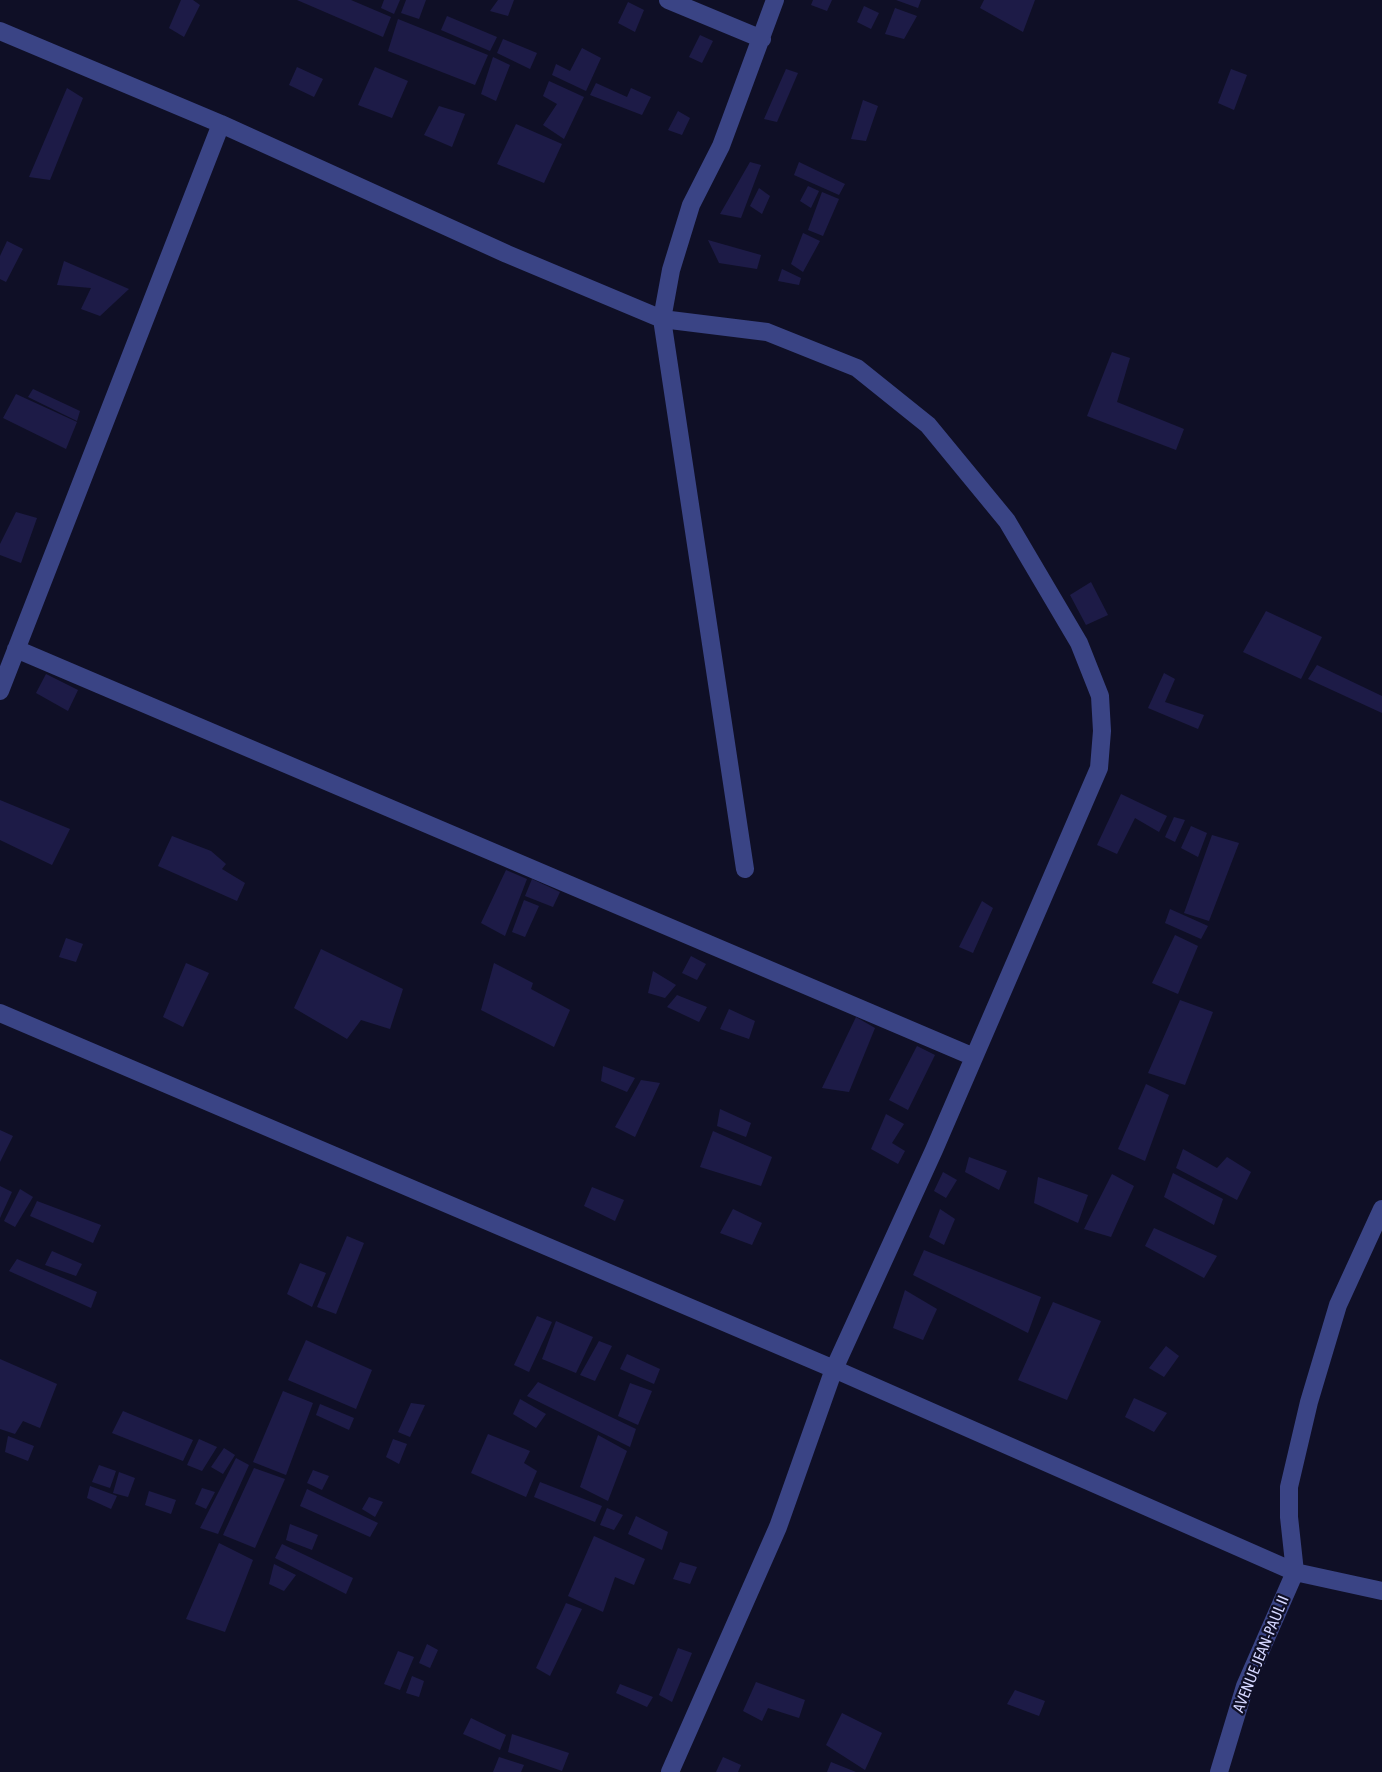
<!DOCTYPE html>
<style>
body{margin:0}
canvas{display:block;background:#0f0f26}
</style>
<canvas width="1382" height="1772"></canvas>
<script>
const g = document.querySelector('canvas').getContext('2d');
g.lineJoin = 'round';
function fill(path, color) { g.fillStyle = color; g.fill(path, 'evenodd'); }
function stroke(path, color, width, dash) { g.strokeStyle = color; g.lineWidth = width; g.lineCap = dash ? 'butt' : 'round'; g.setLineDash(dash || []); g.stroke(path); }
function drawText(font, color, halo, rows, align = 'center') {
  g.font = font + ' "Asap Condensed",sans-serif'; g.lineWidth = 4.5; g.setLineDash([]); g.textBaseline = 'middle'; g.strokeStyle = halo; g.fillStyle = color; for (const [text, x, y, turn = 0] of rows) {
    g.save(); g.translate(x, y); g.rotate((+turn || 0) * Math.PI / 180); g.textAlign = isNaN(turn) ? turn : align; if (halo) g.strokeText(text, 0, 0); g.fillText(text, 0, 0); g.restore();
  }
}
const building = new Path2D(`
 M181 0H193L200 5 184 37 169 28Z
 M297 0H351L391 17 383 37Z
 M384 0H400L394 14 381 8Z
 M406 0H426L419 19 401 13Z
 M498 0H514L508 16 490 11Z
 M813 0H832L827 11 811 5Z
 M896 0H921L918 8Z
 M984 0H1035L1023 32 980 8Z
 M628 2 644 10 635 32 618 23Z
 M864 6 879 13 871 29 857 22Z
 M895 8 917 16 904 39 885 34Z
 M447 16 497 37 490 51 441 30Z
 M398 19 488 55 475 85 388 51Z
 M700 35 713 41 702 63 689 57Z
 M503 39 537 53 530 69 497 53Z
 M582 48 601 58 586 91 552 75 556 64 570 71Z
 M493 57 510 65 496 101 481 94Z
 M297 67 323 79 314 97 289 85Z
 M375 67 408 81 392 118 358 105Z
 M786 69 798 73 777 122 764 119Z
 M1231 69 1247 75 1234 110 1218 103Z
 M549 81 584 97 564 139 543 125 557 104 543 96Z
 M596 83 627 97 631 88 651 97 642 115 590 95Z
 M67 88 83 98 50 180 29 177Z
 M863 100 878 106 866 141 851 139Z
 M439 106 465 114 452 147 424 135Z
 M678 111 690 118 682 135 668 130Z
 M516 124 562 144 544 183 497 164Z
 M750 162 761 165 741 218 720 214Z
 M799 162 845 184 839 195 794 175Z
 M808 186 819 191 811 208 800 201Z
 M759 188 770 196 762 214 750 206Z
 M822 192 839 199 823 236 808 230Z
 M803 233 820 241 803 272 791 264Z
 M708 240 761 255 757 269 719 263Z
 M7 241 23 249 6 282 0 279V256Z
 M64 261 129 289 100 316 81 309 91 288 57 285Z
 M782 269 801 278 799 285 778 281Z
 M1112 352 1130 358 1117 402 1184 429 1176 450 1087 416Z
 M33 389 80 411 77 421 28 397Z
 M16 394 77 422 66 449 3 418Z
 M16 512 37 518 21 563 0 555V544Z
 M1091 582 1108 615 1086 625 1070 595Z
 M1266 611 1322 637 1301 679 1243 652Z
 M1317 665 1382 696V713L1308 679Z
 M1164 673 1175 679 1165 702 1204 715 1198 729 1148 708Z
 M46 674 78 690 68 711 36 693Z
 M1121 794 1167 816 1159 832 1135 818 1117 854 1097 845Z
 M0 800 70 829 52 865 0 840Z
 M1174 817 1185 820 1175 842 1165 837Z
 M1191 826 1207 833 1198 857 1181 848Z
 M1212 835 1239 843 1209 921 1184 913Z
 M172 836 211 851 226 864 222 869 245 883 237 901 158 866Z
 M506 870 527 879 505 936 481 923Z
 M532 879 560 892 553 907 525 896Z
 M524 900 539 906 525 937 512 932Z
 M982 901 993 908 973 953 959 947Z
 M1170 909 1208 926 1201 939 1165 923Z
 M1175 935 1198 946 1178 994 1152 983Z
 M66 938 83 944 76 962 59 957Z
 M321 949 403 989 390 1029 361 1020 347 1039 294 1008Z
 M691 956 706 964 697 980 682 973Z
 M186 963 209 973 183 1027 163 1017Z
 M494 963 533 983 531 989 570 1010 554 1047 481 1010Z
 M653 971 676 985 665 998 648 993Z
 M677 995 707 1007 699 1022 667 1007Z
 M1180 1000 1213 1012 1185 1085 1148 1073Z
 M729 1009 755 1021 749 1039 720 1029Z
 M856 1017 875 1028 849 1092 822 1088Z
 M917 1046 935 1055 908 1110 889 1100Z
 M603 1066 635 1078 627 1092 601 1081Z
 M641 1080 660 1083 635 1137 615 1127Z
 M1146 1084 1169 1095 1145 1161 1118 1149Z
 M720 1109 751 1123 746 1137 717 1126Z
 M886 1114 904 1124 892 1143 905 1151 898 1164 871 1149Z
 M0 1130 13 1136 0 1162Z
 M713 1131 772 1157 761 1186 700 1167Z
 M1183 1149 1217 1168 1227 1157 1251 1172 1237 1200 1176 1168Z
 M969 1157 1007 1171 999 1190 965 1172Z
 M943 1172 957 1180 946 1198 934 1191Z
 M1173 1173 1223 1199 1214 1225 1164 1197Z
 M1112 1174 1134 1186 1111 1237 1084 1229Z
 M1038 1177 1088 1195 1078 1223 1034 1203Z
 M0 1186 12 1192 0 1218Z
 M592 1187 624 1200 615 1221 584 1206Z
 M20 1189 33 1197 15 1227 4 1221Z
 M37 1201 101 1225 93 1243 30 1216Z
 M733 1209 762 1223 752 1245 720 1233Z
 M940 1209 955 1219 944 1245 929 1237Z
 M1154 1228 1217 1256 1204 1278 1145 1246Z
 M347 1236 364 1243 336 1314 317 1307Z
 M924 1250 1041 1297 1028 1333 913 1275Z
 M52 1251 82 1264 76 1276 45 1265Z
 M17 1259 97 1292 91 1308 9 1271Z
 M300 1263 326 1273 312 1307 287 1294Z
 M905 1290 937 1309 923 1340 893 1328Z
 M1053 1302 1101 1321 1067 1400 1018 1380Z
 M537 1316 552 1322 529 1372 514 1365Z
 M556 1321 593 1337 576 1373 542 1359Z
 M306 1340 372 1370 356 1409 288 1380Z
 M599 1341 612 1346 595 1381 580 1375Z
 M1166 1346 1179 1356 1164 1377 1149 1368Z
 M627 1354 660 1369 654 1384 620 1369Z
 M0 1359 57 1384 40 1428 23 1421 15 1434 0 1429Z
 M538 1382 636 1429 630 1447 527 1396Z
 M630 1383 652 1391 638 1425 618 1416Z
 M283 1391 313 1403 286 1475 253 1462Z
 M1134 1398 1167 1413 1154 1432 1125 1417Z
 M520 1399 546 1414 536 1428 513 1414Z
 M411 1403 425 1405 410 1437 398 1432Z
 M320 1404 354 1418 349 1430 316 1415Z
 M123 1411 193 1440 183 1461 112 1433Z
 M488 1434 530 1451 524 1463 537 1471 526 1497 471 1473Z
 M598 1435 627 1451 608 1501 580 1487Z
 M8 1436 34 1446 28 1461 5 1452Z
 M199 1439 217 1447 202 1471 187 1465Z
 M393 1439 407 1444 399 1464 386 1457Z
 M224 1448 235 1455 223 1474 211 1467Z
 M236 1458 249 1465 218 1534 200 1528Z
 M99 1465 116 1471 110 1488 92 1482Z
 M254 1468 285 1479 255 1548 223 1535Z
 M313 1470 329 1476 322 1490 307 1483Z
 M119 1472 135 1478 128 1497 113 1493Z
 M540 1482 602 1506 595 1522 534 1497Z
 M90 1486 117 1496 111 1509 87 1498Z
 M202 1488 215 1492 206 1509 195 1504Z
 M307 1489 378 1523 370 1537 300 1506Z
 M149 1491 176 1500 171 1514 145 1505Z
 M369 1497 383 1502 375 1517 362 1509Z
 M607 1508 623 1515 614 1530 600 1525Z
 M636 1516 668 1532 662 1550 628 1534Z
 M290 1524 318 1535 312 1550 286 1540Z
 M594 1536 645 1559 634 1585 615 1577 603 1612 568 1596Z
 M219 1543 253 1560 225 1632 186 1619Z
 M282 1544 353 1578 346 1594 275 1558Z
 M680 1562 697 1567 690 1584 673 1579Z
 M274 1564 296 1575 284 1591 269 1584Z
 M566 1603 582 1609 550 1676 536 1668Z
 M427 1644 438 1650 430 1668 419 1663Z
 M678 1648 692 1653 672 1702 659 1695Z
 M398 1651 414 1657 400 1690 384 1684Z
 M412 1676 424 1681 419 1697 406 1693Z
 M756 1682 805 1700 799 1718 768 1708 762 1721 743 1711Z
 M620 1684 653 1697 647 1707 616 1693Z
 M1015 1690 1045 1701 1039 1716 1007 1704Z
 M842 1713 882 1733 865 1770 826 1745Z
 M471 1718 506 1735 500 1750 463 1734Z
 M512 1734 569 1753 562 1771 508 1752Z
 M499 1757 524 1765 521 1772H493Z
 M723 1757 741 1765 738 1772H716Z
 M831 1762 856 1772H827Z`);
const minor = new Path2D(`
 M668 0 762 39
 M0 31 221 124 507 254 662 319 767 332 857 368 928 425 1007 521 1079 643 1100 696 1102 731 1099 768 934 1150 834 1369 778 1527 670 1772
 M16 649 974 1057
 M0 691 221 124
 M745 869 662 319 671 270 691 205 721 146 775 0
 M0 1013 834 1369 1295 1572 1382 1591
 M1219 1772 1245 1686 1295 1572 1289 1517V1487L1309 1402 1338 1305 1382 1209`);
const streetNames = [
 ["AVENUE JEAN-PAUL II",1261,1654,-68]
];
fill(building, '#1d1b47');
stroke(minor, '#3a4485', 18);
drawText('16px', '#d5d7ff', '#0f0f26', streetNames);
</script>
